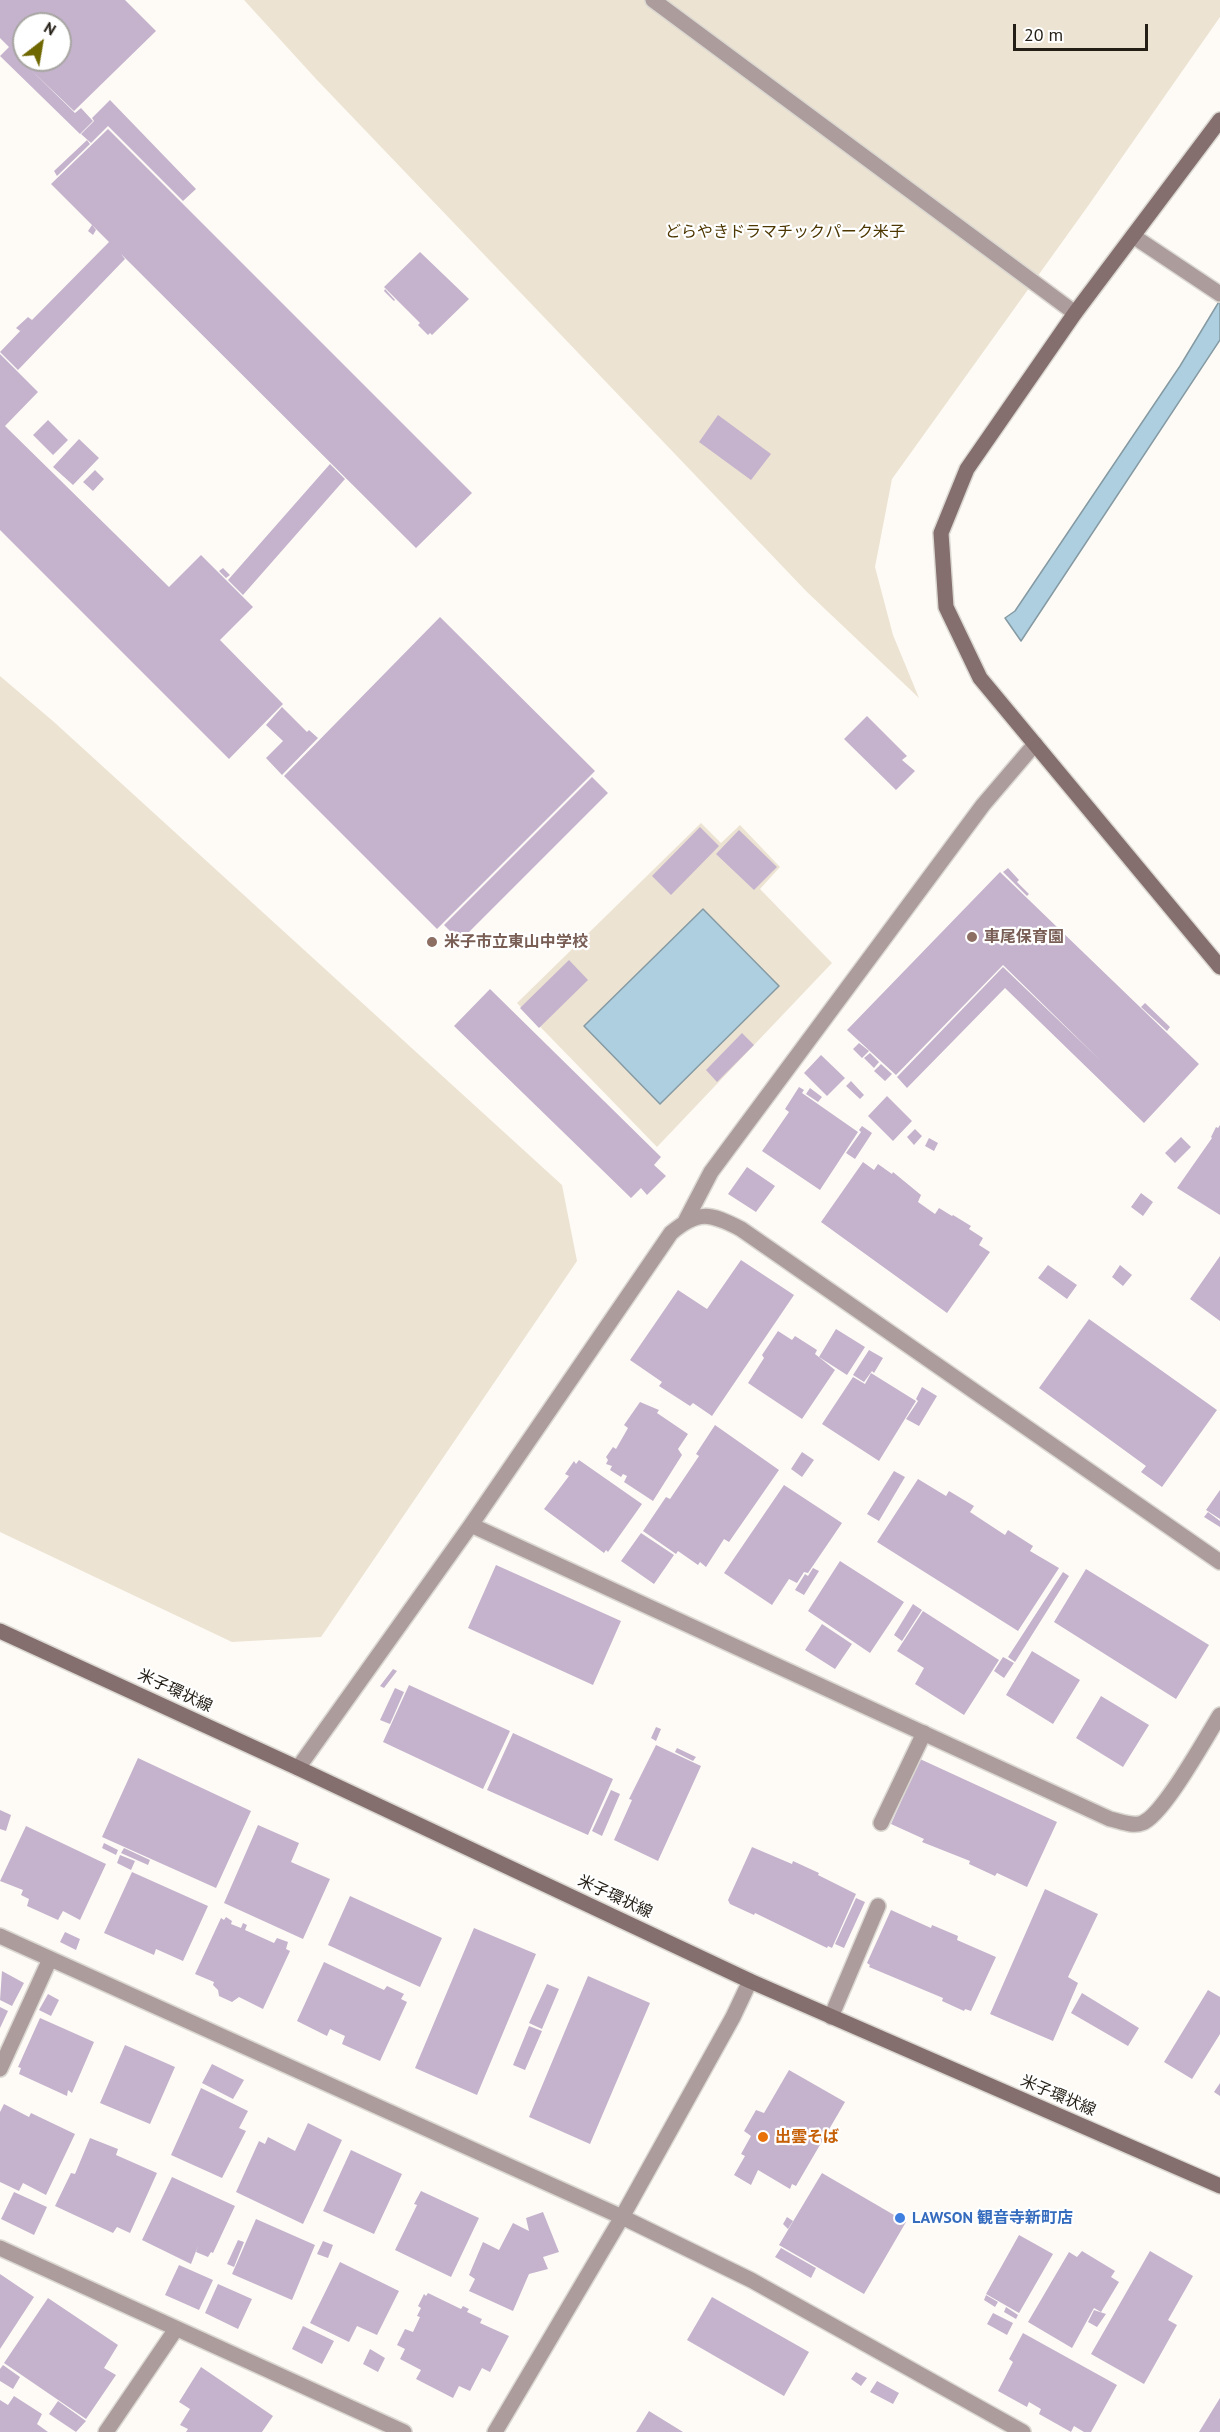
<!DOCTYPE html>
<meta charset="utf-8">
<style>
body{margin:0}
#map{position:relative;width:1220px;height:2432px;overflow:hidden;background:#fefbf6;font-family:"PT Sans",sans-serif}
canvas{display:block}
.north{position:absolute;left:12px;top:12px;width:60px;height:60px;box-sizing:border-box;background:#fff;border:2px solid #a7a5a2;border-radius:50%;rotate:31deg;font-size:16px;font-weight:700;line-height:24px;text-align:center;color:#241f16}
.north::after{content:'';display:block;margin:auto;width:21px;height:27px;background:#6f6700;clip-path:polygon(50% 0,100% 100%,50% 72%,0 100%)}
.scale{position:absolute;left:1013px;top:24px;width:135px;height:27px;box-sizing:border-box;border:3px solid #241f16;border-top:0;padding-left:8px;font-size:18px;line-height:21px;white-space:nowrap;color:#241f16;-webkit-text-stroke:4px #fff;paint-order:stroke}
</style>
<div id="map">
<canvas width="1220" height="2432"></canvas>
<div class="north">N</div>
<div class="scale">20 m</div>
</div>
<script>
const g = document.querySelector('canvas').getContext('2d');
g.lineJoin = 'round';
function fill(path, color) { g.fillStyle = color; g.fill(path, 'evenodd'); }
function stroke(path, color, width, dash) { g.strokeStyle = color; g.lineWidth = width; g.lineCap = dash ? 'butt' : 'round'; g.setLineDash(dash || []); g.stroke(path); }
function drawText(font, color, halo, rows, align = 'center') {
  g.font = font + ' "PT Sans","Noto Sans JP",sans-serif'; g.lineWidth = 4.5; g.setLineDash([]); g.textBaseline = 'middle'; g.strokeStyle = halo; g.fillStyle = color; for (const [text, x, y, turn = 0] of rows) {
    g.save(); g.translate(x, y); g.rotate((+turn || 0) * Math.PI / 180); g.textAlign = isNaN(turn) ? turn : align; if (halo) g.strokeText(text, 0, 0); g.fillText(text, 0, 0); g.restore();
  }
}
const green = new Path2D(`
 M244 0H1220V17L1088 206 892 479 875 567 893 635 919 698 807 592 317 80Z
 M0 676 54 722 562 1185 577 1261 321 1637 232 1642 0 1532Z
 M701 823 721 843 740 825 780 867 760 889 832 963 657 1147 517 1003Z`);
const water = new Path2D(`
 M1220 300V340L1021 641 1005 618 1015 611 1180 366Z
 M703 909 779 986 660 1104 584 1026Z`);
const building = new Path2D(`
 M0 0H125L156 31 74 111 30 69 75 113 81 108 93 121 80 134 0 56 9 47 0 38ZM24 24H60V60H24Z
 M110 100 196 189 183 201 108 126 91 143 81 134 94 121 92 118Z
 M108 129 472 493 416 548 121 254 125 259 18 370 0 352 25 326 20 331 16 328 28 317 32 320 109 242 51 184Z
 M87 140 90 144 57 176 54 171Z
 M92 225 96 230 93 235 88 231Z
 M420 252 469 299 432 335 430 333 428 335 418 325 420 323 384 287Z
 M385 289 395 300 394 301 384 291Z
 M0 354 38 392 5 426 169 587 201 555 253 607 220 640 283 704 229 759 0 530Z
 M718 415 771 454 751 480 699 442Z
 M48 420 68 440 53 455 33 435Z
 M79 439 99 458 73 485 53 467Z
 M330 464 345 479 243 595 228 580Z
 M95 470 104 479 93 491 83 482Z
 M223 568 230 575 226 578 219 571Z
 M440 617 595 771 437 929 284 776Z
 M282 707 307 732 309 730 318 738 282 775 266 758 283 741 266 725Z
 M867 716 907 756 902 760 915 771 896 790 844 739Z
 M592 777 608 793 460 941 444 925Z
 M700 827 719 846 671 895 652 876Z
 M739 830 777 867 754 890 716 854Z
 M1008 868 1019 880 1017 882 1029 894 1027 896 1003 872Z
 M1000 872 1199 1064 1144 1123 1005 988 907 1088 897 1077 1003 967 1101 1061 1003 965 896 1075 847 1030Z
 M569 960 588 980 539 1028 520 1008Z
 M490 989 661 1157 654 1165 666 1176 647 1195 641 1188 631 1198 454 1026Z
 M1145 1003 1170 1027 1167 1031 1141 1007Z
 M742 1033 754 1045 717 1082 706 1070Z
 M859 1043 869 1051 862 1058 853 1049Z
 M870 1053 879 1062 874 1068 864 1058Z
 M821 1055 845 1078 827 1096 804 1073Z
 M881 1064 892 1074 885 1081 874 1071Z
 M851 1081 864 1095 860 1099 846 1086Z
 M799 1087 804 1090 802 1093 858 1132 820 1190 762 1151 789 1112 785 1109Z
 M810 1088 822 1097 818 1102 806 1094Z
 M887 1096 912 1121 893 1141 868 1116Z
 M1220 1125V1215L1177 1188 1212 1138 1211 1137 1216 1127 1218 1128Z
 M862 1126 872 1133 855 1159 846 1153 861 1132 859 1130Z
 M915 1129 922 1136 914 1145 907 1137Z
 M1181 1137 1191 1147 1175 1163 1165 1153Z
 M929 1138 938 1143 934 1151 925 1146Z
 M863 1162 874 1170 878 1164 892 1174 893 1172 921 1195 918 1202 935 1214 939 1208 952 1216 953 1215 971 1226 969 1229 983 1238 979 1245 990 1252 947 1313 821 1222Z
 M747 1167 775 1186 756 1212 728 1194Z
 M1141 1193 1153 1202 1143 1216 1131 1207Z
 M1220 1256V1321L1190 1299Z
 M741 1260 794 1295 712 1416 693 1403 690 1406 659 1386 662 1382 630 1360 678 1290 707 1309Z
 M1048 1265 1077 1285 1067 1299 1038 1278Z
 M1120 1265 1132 1275 1123 1286 1112 1277Z
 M1089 1319 1217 1410 1162 1487 1141 1472 1146 1466 1039 1388Z
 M836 1329 865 1347 847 1375 819 1357Z
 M778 1331 792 1340 795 1336 817 1350 815 1354 835 1370 802 1419 748 1383 764 1358 762 1355Z
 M869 1350 883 1358 874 1373 872 1371 864 1382 853 1375Z
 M871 1373 916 1401 879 1461 822 1424 853 1377 865 1384Z
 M922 1387 937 1396 919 1426 906 1419 918 1401 916 1399Z
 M640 1402 659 1410 657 1413 688 1434 678 1449 682 1455 653 1501 624 1482 627 1476 623 1474 621 1477 610 1470 612 1466 606 1464 608 1460 606 1457 613 1447 616 1449 628 1428 624 1425Z
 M715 1425 779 1470 729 1542 724 1539 706 1567 700 1562 698 1565 678 1551 676 1554 643 1531 666 1497 670 1499 699 1456 696 1454Z
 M802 1452 814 1460 802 1477 791 1469Z
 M579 1460 642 1504 608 1552 606 1550 604 1553 544 1509 569 1476 565 1474 574 1461 576 1464Z
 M894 1471 905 1477 879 1521 867 1514Z
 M918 1479 946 1496 949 1491 974 1506 970 1512 1005 1535 1008 1530 1033 1546 1030 1551 1059 1568 1018 1631 877 1542Z
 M784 1485 842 1523 808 1573 804 1572 797 1583 789 1579 772 1605 724 1573Z
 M1220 1490V1519L1206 1510Z
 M1208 1512 1220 1521V1527L1204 1517Z
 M641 1533 674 1555 654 1584 621 1561Z
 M840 1561 904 1602 870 1653 808 1611Z
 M496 1565 621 1621 593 1685 468 1628Z
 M813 1568 819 1571 804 1595 795 1590 805 1574 808 1576Z
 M1086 1569 1209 1645 1176 1699 1054 1622Z
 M1063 1572 1069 1576 1015 1662 1008 1657Z
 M913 1604 922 1610 902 1641 894 1635Z
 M923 1611 999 1660 964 1715 915 1684 924 1668 897 1651Z
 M822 1624 852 1644 835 1669 805 1650Z
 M1032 1651 1080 1680 1053 1724 1006 1695Z
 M1003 1657 1014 1663 1004 1678 994 1671Z
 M393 1669 397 1671 384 1688 380 1686Z
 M409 1685 510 1731 483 1789 383 1742Z
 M395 1688 404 1692 390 1724 380 1720Z
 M1101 1696 1149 1725 1123 1767 1076 1738Z
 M656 1727 661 1729 656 1741 651 1738Z
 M513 1733 613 1779 588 1835 487 1790Z
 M656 1745 701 1766 658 1861 614 1840 632 1800 629 1799Z
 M677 1748 696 1757 693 1761 675 1752Z
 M138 1758 251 1811 216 1888 102 1837Z
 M920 1759 1057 1822 1027 1887 997 1873 995 1876 969 1864 970 1861 922 1842 924 1839 891 1824Z
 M611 1790 620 1794 602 1836 592 1831Z
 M0 1810 11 1815 6 1831 0 1829Z
 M258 1825 299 1843 291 1862 330 1879 303 1939 224 1903Z
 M26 1826 106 1864 80 1920 63 1911 58 1920 27 1906 29 1899 21 1895 23 1890 0 1881Z
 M104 1843 118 1850 116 1855 102 1848Z
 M752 1847 792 1864 793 1861 819 1873 818 1875 856 1894 832 1948 828 1946 827 1948 755 1913 754 1915 730 1904 728 1900Z
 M124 1848 150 1860 148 1865 121 1853Z
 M120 1855 135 1861 131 1870 117 1863Z
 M132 1872 208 1906 183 1961 156 1949 154 1955 104 1933Z
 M1045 1889 1098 1914 1068 1977 1078 1983 1053 2041 990 2014Z
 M350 1896 442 1938 420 1987 328 1945Z
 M856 1898 865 1902 844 1948 835 1944Z
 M891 1910 931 1928 932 1925 958 1936 957 1940 996 1957 971 2011 965 2009 964 2011 942 2001 943 1998 869 1967 870 1965 867 1963Z
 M226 1917 232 1921 231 1924 241 1928 243 1923 247 1925 245 1930 274 1943 277 1938 288 1942 286 1949 290 1951 263 2009 239 1997 232 2002 219 1996 218 1990 213 1985 214 1982 195 1974 221 1918 224 1920Z
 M474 1928 536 1954 477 2095 415 2068Z
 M65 1932 80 1939 76 1950 60 1942Z
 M324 1962 384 1990 387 1986 404 1994 401 1999 407 2002 380 2061 342 2044 345 2036 330 2029 327 2036 297 2021Z
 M2 1971 24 1983 12 2006 0 2000Z
 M588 1976 650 2003 590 2144 529 2117Z
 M547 1984 559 1989 542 2029 529 2023Z
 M1208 1990 1220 1997V2034L1192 2079 1164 2062Z
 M1082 1993 1139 2028 1128 2046 1071 2013Z
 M48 1994 59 2000 51 2016 39 2010Z
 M0 2007 8 2011 0 2028Z
 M40 2018 94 2042 72 2093 68 2090 67 2096 19 2074 21 2068 18 2067Z
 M529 2026 542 2031 525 2070 513 2065Z
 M125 2045 175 2067 150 2124 100 2103Z
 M212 2064 244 2080 233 2099 202 2083Z
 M789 2070 845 2102 796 2186 792 2184 790 2189 758 2170 751 2185 734 2175 745 2156 741 2154 751 2136 744 2131 756 2110 764 2113Z
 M1220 2083V2096L1214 2092Z
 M201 2088 248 2111 239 2128 246 2131 222 2178 171 2155Z
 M4 2104 29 2117 31 2113 75 2134 46 2195 23 2183 19 2191 0 2182V2112Z
 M308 2123 342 2140 303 2224 236 2192 259 2141 265 2144 268 2137 295 2151Z
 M90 2138 118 2149 116 2155 157 2173 130 2233 117 2227 113 2233 55 2206 71 2173 75 2174Z
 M351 2150 402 2174 374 2234 323 2211Z
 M822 2173 906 2222 864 2294 779 2245Z
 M172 2177 235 2206 213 2253 211 2252 208 2257 196 2252 198 2246 191 2264 142 2240Z
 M421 2191 479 2218 451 2277 395 2250 417 2205 414 2204Z
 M14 2192 47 2207 34 2235 1 2219Z
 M543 2212 559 2252 543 2257 548 2269 529 2274 513 2311 469 2291 475 2279 469 2275 483 2242 499 2250 513 2223 529 2231 526 2218Z
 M787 2217 793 2221 788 2229 783 2224Z
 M256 2219 315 2245 292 2300 232 2274Z
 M1019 2235 1053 2254 1019 2313 986 2294Z
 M238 2240 244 2242 234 2267 227 2264Z
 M323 2241 333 2245 328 2258 317 2254Z
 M781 2248 816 2268 811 2278 775 2257Z
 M1082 2251 1115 2271 1111 2277 1119 2282 1101 2312 1094 2308 1072 2348 1028 2322 1069 2252 1077 2257Z
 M1150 2251 1193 2276 1168 2320 1177 2325 1144 2384 1091 2354Z
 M340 2262 399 2291 377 2335 357 2326 349 2342 310 2323Z
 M179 2265 213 2280 199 2310 165 2295Z
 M0 2274 34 2297 0 2349Z
 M218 2284 252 2299 238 2329 205 2313Z
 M428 2293 461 2309 463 2306 469 2309 467 2312 482 2319 480 2323 509 2336 490 2372 482 2368 470 2391 459 2386 453 2398 416 2379 421 2370 400 2359 405 2349 397 2345 405 2329 413 2332 420 2317 417 2316 421 2308 418 2306 424 2294 426 2296Z
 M986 2295 998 2302 995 2307 984 2300Z
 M712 2297 809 2352 784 2396 687 2340Z
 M48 2298 118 2345 104 2368 116 2375 86 2419 4 2363Z
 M1006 2307 1018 2315 1016 2319 1004 2312Z
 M1094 2310 1106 2314 1097 2327 1088 2322Z
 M993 2313 1013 2323 1007 2335 987 2324Z
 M303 2326 334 2341 322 2364 292 2349Z
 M1023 2333 1117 2385 1091 2432H1084L1074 2426 1071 2432 1039 2414 1041 2409 1029 2402 1027 2407 998 2391 1013 2362 1009 2359Z
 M370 2349 385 2358 378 2372 363 2364Z
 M3 2365 20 2377 13 2389 0 2381V2369Z
 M201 2367 273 2416 262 2432H186L188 2429 180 2425 190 2409 179 2402Z
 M856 2372 867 2378 861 2386 851 2379Z
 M877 2381 899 2393 893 2404 870 2392Z
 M14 2396 42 2414 37 2424 48 2432H0V2400L8 2405Z
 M1220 2398V2432H1199Z
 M58 2401 86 2421 76 2432 49 2414Z
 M649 2411 683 2432H636Z`);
const lane = new Path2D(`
 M653 0 1075 313
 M686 1220 711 1172 983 805 1035 744
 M881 1823 924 1733
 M831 2017 878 1906
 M0 2069 50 1959`);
const street = new Path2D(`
 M1133 236 1220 294
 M471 1525 1110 1819C1120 1821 1133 1827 1142 1823 1163 1816 1206 1737 1220 1715
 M298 1768 471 1525 671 1233C698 1210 710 1213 741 1229L1220 1562
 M0 1936 622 2217 751 2280 1023 2432
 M0 2248 404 2432
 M106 2432 176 2329
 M495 2432 622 2217 733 2017 750 1981`);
const secondary = new Path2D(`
 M1220 120 1075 313 967 469 941 533 946 607 980 678 1220 967
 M0 1631 298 1768 750 1981 1220 2186`);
const markers = [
 [972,937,6,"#8d6e63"],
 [432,942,6,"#8d6e63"],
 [763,2137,6,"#e8710a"],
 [900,2218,6,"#3f7fe0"]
];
const parkNames = [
 ["どらやきドラマチックパーク米子",785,232]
];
const educationNames = [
 ["車尾保育園",984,937],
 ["米子市立東山中学校",444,942]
];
const streetNames = [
 ["米子環状線",175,1691,25],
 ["米子環状線",615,1897,25],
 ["米子環状線",1058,2096,23]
];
const foodNames = [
 ["出雲そば",775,2137]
];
const shopNames = [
 ["LAWSON 観音寺新町店",912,2218]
];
fill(green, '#ece3d2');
fill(water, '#aecfdf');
stroke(water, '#859aa3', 1.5);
fill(building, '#c5b3cd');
stroke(lane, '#dbd8d2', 18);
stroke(street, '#dbd8d2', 18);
stroke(secondary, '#dbd8d2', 18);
stroke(lane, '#ac9c9c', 15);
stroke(street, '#ac9c9c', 15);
stroke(secondary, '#846e6e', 15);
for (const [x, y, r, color] of markers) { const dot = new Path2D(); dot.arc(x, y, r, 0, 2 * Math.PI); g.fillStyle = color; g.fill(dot); stroke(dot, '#fff', 2); }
drawText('16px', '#4d3701', '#fff', parkNames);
drawText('bold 16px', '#785e54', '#fff', educationNames, 'left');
drawText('16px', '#241f16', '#fff', streetNames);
drawText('bold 16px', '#c56008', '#fff', foodNames, 'left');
drawText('bold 16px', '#366cbe', '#fff', shopNames, 'left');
</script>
